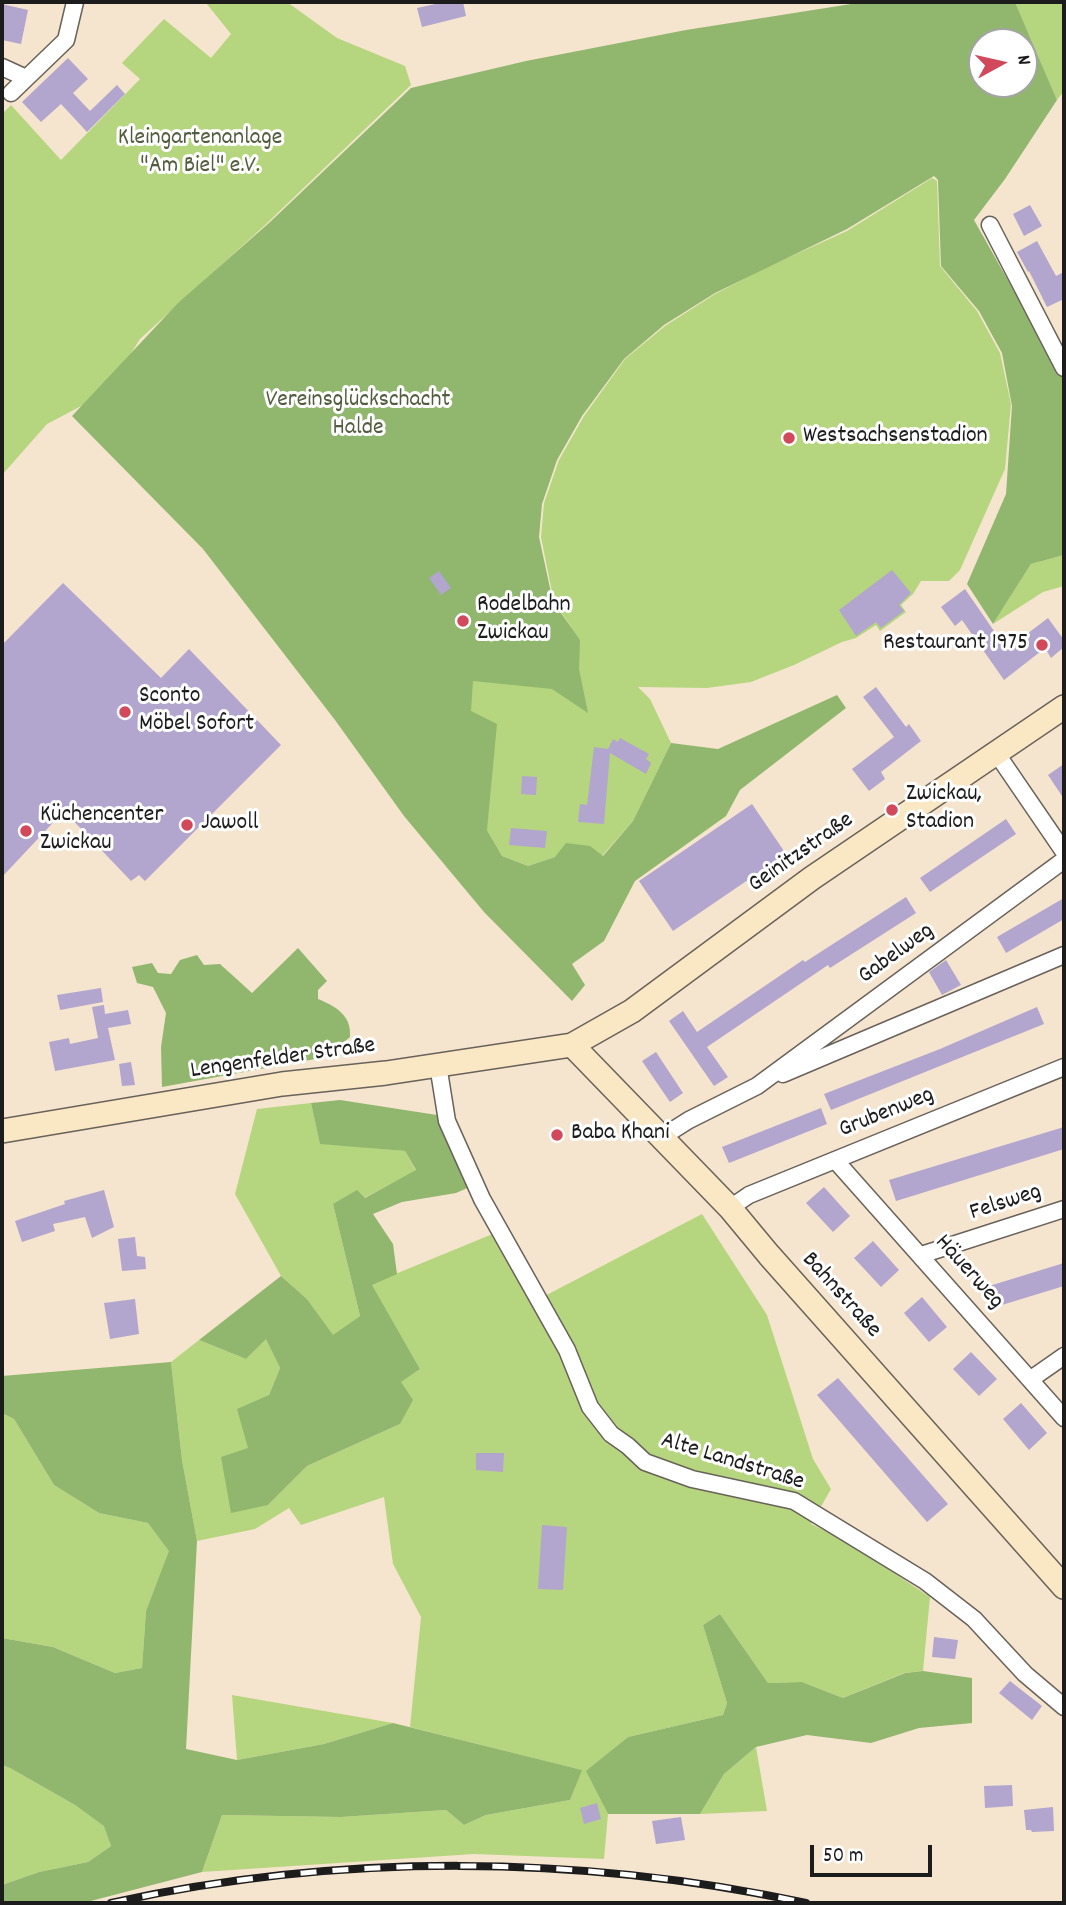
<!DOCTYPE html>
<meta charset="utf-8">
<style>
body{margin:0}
#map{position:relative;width:1066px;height:1905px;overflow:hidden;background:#f5e5ce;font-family:Dekko,sans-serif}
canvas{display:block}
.frame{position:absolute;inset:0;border:4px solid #1c1c1c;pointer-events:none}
.north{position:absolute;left:968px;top:28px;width:70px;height:70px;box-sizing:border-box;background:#fff;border:2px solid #a4a4a4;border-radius:50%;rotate:82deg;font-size:19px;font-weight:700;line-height:28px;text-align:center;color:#1c1c1c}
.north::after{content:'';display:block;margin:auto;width:24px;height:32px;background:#d1495b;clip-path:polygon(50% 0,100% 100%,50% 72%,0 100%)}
.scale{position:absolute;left:810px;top:1845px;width:122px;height:32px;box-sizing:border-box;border:4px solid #1c1c1c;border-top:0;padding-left:9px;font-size:21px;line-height:24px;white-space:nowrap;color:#1c1c1c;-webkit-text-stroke:5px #fff;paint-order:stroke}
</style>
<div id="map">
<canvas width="1066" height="1905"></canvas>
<div class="frame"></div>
<div class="north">N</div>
<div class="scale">50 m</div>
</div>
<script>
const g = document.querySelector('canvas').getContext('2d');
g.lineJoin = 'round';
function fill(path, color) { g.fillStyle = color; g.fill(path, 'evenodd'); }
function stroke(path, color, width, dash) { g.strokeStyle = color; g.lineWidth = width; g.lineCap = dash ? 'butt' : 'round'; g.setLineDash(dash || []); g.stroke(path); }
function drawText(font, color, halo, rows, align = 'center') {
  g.font = font + ' Dekko,sans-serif'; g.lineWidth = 6; g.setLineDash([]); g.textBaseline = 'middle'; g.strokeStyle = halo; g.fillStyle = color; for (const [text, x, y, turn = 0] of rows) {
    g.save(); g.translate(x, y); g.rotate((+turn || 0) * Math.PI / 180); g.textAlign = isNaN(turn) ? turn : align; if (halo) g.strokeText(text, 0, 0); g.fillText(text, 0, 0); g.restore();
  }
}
const green = new Path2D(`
 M209 2H287L337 38 405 66 411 85 263 227 140 339 106 393 47 424 2 475V114L11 105 61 160 140 79 122 63 164 19 211 58 231 34 206 3Z
 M1015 2H1064V91L1057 100Z
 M932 178 937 181 940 266 977 311 1000 353 1011 404 1005 469 960 570 949 581H921L913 594 901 605 906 612 880 631 876 625 856 638 842 642 794 665 751 682 707 688 638 687 650 699 671 743 633 821 602 856 555 857 528 866 502 856 487 830 356 402 553 602 575 632 554 602 541 537 544 503 559 460 584 416 625 359 665 326 715 294 765 268 847 231Z
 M1064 555V586L1043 592 993 624 1031 564Z
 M311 1103 320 1143 405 1151 416 1171 364 1198 333 1204 360 1316 333 1336 307 1299 281 1276 235 1194 257 1109Z
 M702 1214 767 1315 813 1459 831 1489 811 1524 841 1538 930 1597 923 1671 904 1673 843 1698 802 1682 768 1683 720 1614 703 1625 727 1703 723 1715 628 1737 587 1771 608 1814 604 1859 474 1854 202 1872 222 1815 341 1817 446 1810 464 1825 486 1815 570 1800 581 1770 410 1727 421 1617 393 1564 384 1497 301 1525 289 1508 255 1529 197 1541 182 1460 171 1362 199 1340 246 1359 266 1338 280 1368 269 1395 268 1505 307 1466 400 1424V1382L420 1369 371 1284 495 1233 535 1301Z
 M2 1413 14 1419 54 1485 99 1513 148 1523 170 1551 146 1611 142 1668 115 1673 53 1647 2 1638Z
 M232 1695 393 1723 324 1744 237 1760Z
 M756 1747 767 1811 700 1814 724 1774Z
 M2 1765 10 1768 75 1805 105 1826 111 1846 88 1862 39 1872 2 1885Z`);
const forest = new Path2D(`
 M864 2H1015L1057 100 1005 179 974 220 1064 380V555L1031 564 993 624 967 584 1006 494 1012 406 1002 353 979 311 941 266 938 180 934 176 847 229 715 293 664 325 624 359 582 416 557 460 542 504 539 537 553 602 580 640 579 669 588 713 552 689 473 681 471 711 497 724 487 830 502 856 528 866 555 857 566 843 590 846 603 856 633 821 671 743 718 749 837 695 846 708 740 790 726 816 635 881 604 941 572 964 585 985 572 1001 484 912 404 816 335 720 203 549 72 416 178 303 269 223 411 88 526 61 686 30ZM982 42H1024V84H982Z
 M298 948 327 981 318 990V999C335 1006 352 1015 350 1037L326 1057 162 1087 161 1047 166 1013 153 987 137 983 132 967 152 963 158 973 171 974 180 960 197 955 204 965 220 964 252 993Z
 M340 1100 437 1115 472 1186 456 1193 402 1202 373 1214 393 1244 397 1274 372 1285 420 1369 401 1382 413 1400 400 1424 307 1466 268 1505 231 1513 221 1457 248 1448 237 1409 269 1395 280 1368 266 1339 246 1359 199 1340 281 1276 307 1299 333 1335 360 1316 333 1204 357 1190 365 1198 416 1170 405 1151 320 1144 311 1103Z
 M171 1362 182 1460 197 1541 186 1749 237 1760 324 1744 393 1723 582 1770 570 1800 486 1815 464 1825 446 1810 341 1817 222 1815 202 1872 83 1903H2V1885L39 1872 88 1862 111 1846 104 1826 75 1805 10 1768 2 1765V1638L53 1647 115 1673 142 1668 146 1611 169 1551 148 1523 99 1513 54 1485 14 1419 2 1413V1376Z
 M720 1614 768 1683 802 1682 843 1698 905 1673 923 1671 972 1678V1723L919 1728 871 1743 807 1735 756 1747 724 1774 700 1814H608L586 1771 628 1737 723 1715 727 1703 703 1625Z`);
const building = new Path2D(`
 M445 2H463L466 16 422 27 417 8Z
 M2 4 28 10 21 44 2 40Z
 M68 58 88 79 73 93 90 111 117 85 125 94 87 132 61 104 41 122 22 102Z
 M1030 205 1042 226 1024 236 1013 214Z
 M1037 241 1056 276 1064 272V299L1047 307 1029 271 1028 272 1017 252Z
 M892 570 911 593 899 605 904 611 881 628 876 622 856 636 839 610Z
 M439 571 451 588 441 595 429 578Z
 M63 583 161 678 189 649 281 745 145 881 139 875 131 881 64 811 2 877V645Z
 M965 589 1003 644 1007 641 1011 646 1048 618 1064 640V647L1051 658 1045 648 1004 680 962 620 955 626 941 607Z
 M876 687 906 727 909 724 921 741 881 772 885 779 869 791 852 769 894 737 863 697Z
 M620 738 649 754 646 759 651 763 646 774 610 753 604 824 578 822 580 804 587 805 594 747 608 749 613 739 618 742Z
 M1064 764V799L1048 775Z
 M522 776 537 777 536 795 521 794Z
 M752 804 786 854 673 931 639 881Z
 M1006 819 1016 834 930 892 920 878Z
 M511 828 547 831 545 848 509 845Z
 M906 897 916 913 830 968 828 965 707 1047 728 1077 714 1086 669 1021 683 1011 697 1032 803 960 805 962Z
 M1064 898V919L1006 953 997 937Z
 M946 960 961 985 942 995 929 972Z
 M101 988 103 1002 60 1010 57 995Z
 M104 1005 105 1014 128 1010 131 1024 108 1028 115 1060 55 1071 49 1042 69 1038 70 1044 98 1038 92 1007Z
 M1037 1007 1044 1024 831 1110 824 1094 940 1049Z
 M656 1052 683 1093 670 1102 642 1061Z
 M131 1062 135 1085 122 1086 119 1064Z
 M821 1108 827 1124 729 1163 722 1147Z
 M1064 1127V1149L896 1201 889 1180Z
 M824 1187 850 1216 833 1232 806 1203Z
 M104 1190 114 1227 92 1238 85 1217 53 1224 55 1231 22 1242 15 1221 65 1204 64 1201Z
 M135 1237 137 1256 145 1257 146 1269 122 1271 118 1239Z
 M873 1241 899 1270 881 1287 854 1258Z
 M1064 1263V1286L992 1308 986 1287Z
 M922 1297 947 1327 929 1342 904 1313Z
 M135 1299 139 1334 110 1339 104 1303Z
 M971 1352 997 1379 979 1396 953 1369Z
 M838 1378 948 1504 927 1522 817 1395Z
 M1021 1403 1047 1433 1029 1450 1003 1419Z
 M476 1453H504L503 1472 476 1470Z
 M542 1525 567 1527 563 1590 538 1589Z
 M934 1637 958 1640 955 1659 932 1657Z
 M1010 1681 1042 1706 1032 1720 999 1693Z
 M1012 1785 1013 1806 985 1808 984 1786Z
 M597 1803 601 1819 584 1824 580 1808Z
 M1053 1807 1054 1831 1032 1832 1031 1830H1026L1024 1810Z
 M681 1817 685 1840 656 1844 652 1821Z`);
const minor = new Path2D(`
 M2 67 26 78
 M11 93 66 40 75 2
 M990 225 1064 368
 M997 754 1064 852
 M438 1065 447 1121 482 1199 567 1350 590 1407 611 1434 628 1446 645 1462 692 1479 794 1501 925 1581 974 1619 1025 1674 1064 1707
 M783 1074 1064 955
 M662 1137 689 1120 757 1086 1064 860
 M835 1160 1064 1418
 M730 1208 749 1195 1064 1067
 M921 1255 1064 1209
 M1031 1379 1064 1356`);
const secondary = new Path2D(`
 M572 1045 730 1208 769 1255 1064 1587
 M2 1131 282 1084 386 1073 572 1045 632 1011 812 878 1064 707`);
const rail = new Path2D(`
 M111 1903C337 1853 580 1854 806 1903`);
const markers = [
 [789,438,7,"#d1495b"],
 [463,621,7,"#d1495b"],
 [1042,645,7,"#d1495b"],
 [125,712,7,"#d1495b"],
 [892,810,7,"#d1495b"],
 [187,825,7,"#d1495b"],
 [26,831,7,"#d1495b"],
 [557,1135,7,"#d1495b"]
];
const parkNames = [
 ["Kleingartenanlage",200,140],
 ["\"Am Biel\" e.V.",200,168],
 ["Vereinsglückschacht",358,402],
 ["Halde",358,430]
];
const poiNames = [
 ["Westsachsenstadion",803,438],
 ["Rodelbahn",477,607],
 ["Zwickau",477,635],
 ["Restaurant 1975",1028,645,"right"],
 ["Sconto",139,698],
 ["Möbel Sofort",139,726],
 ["Zwickau,",906,796],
 ["Stadion",906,824],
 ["Küchencenter",40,817],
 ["Zwickau",40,845],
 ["Jawoll",201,825],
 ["Baba Khani",571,1135]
];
const streetNames = [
 ["Geinitzstraße",802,854,-35],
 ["Gabelweg",897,955,-36],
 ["Lengenfelder Straße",283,1060,-8],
 ["Grubenweg",887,1114,-22],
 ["Felsweg",1006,1204,-18],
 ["Häuerweg",968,1273,48],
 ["Bahnstraße",840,1296,48],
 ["Alte Landstraße",732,1463,17]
];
fill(green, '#b5d67e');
fill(forest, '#90b76d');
fill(building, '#b2a5ce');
stroke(minor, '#68625a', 19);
stroke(secondary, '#68625a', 26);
stroke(minor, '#fff', 16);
stroke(secondary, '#fae7c3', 23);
stroke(rail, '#1c1c1c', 8);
stroke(rail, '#fff', 5, [16]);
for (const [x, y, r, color] of markers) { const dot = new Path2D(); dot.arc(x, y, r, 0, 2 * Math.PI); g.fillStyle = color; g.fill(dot); stroke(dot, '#fff', 2.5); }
drawText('24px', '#525d3e', '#fff', parkNames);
drawText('24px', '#1c1c1c', '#fff', poiNames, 'left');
drawText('24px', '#1c1c1c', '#fff', streetNames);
</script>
